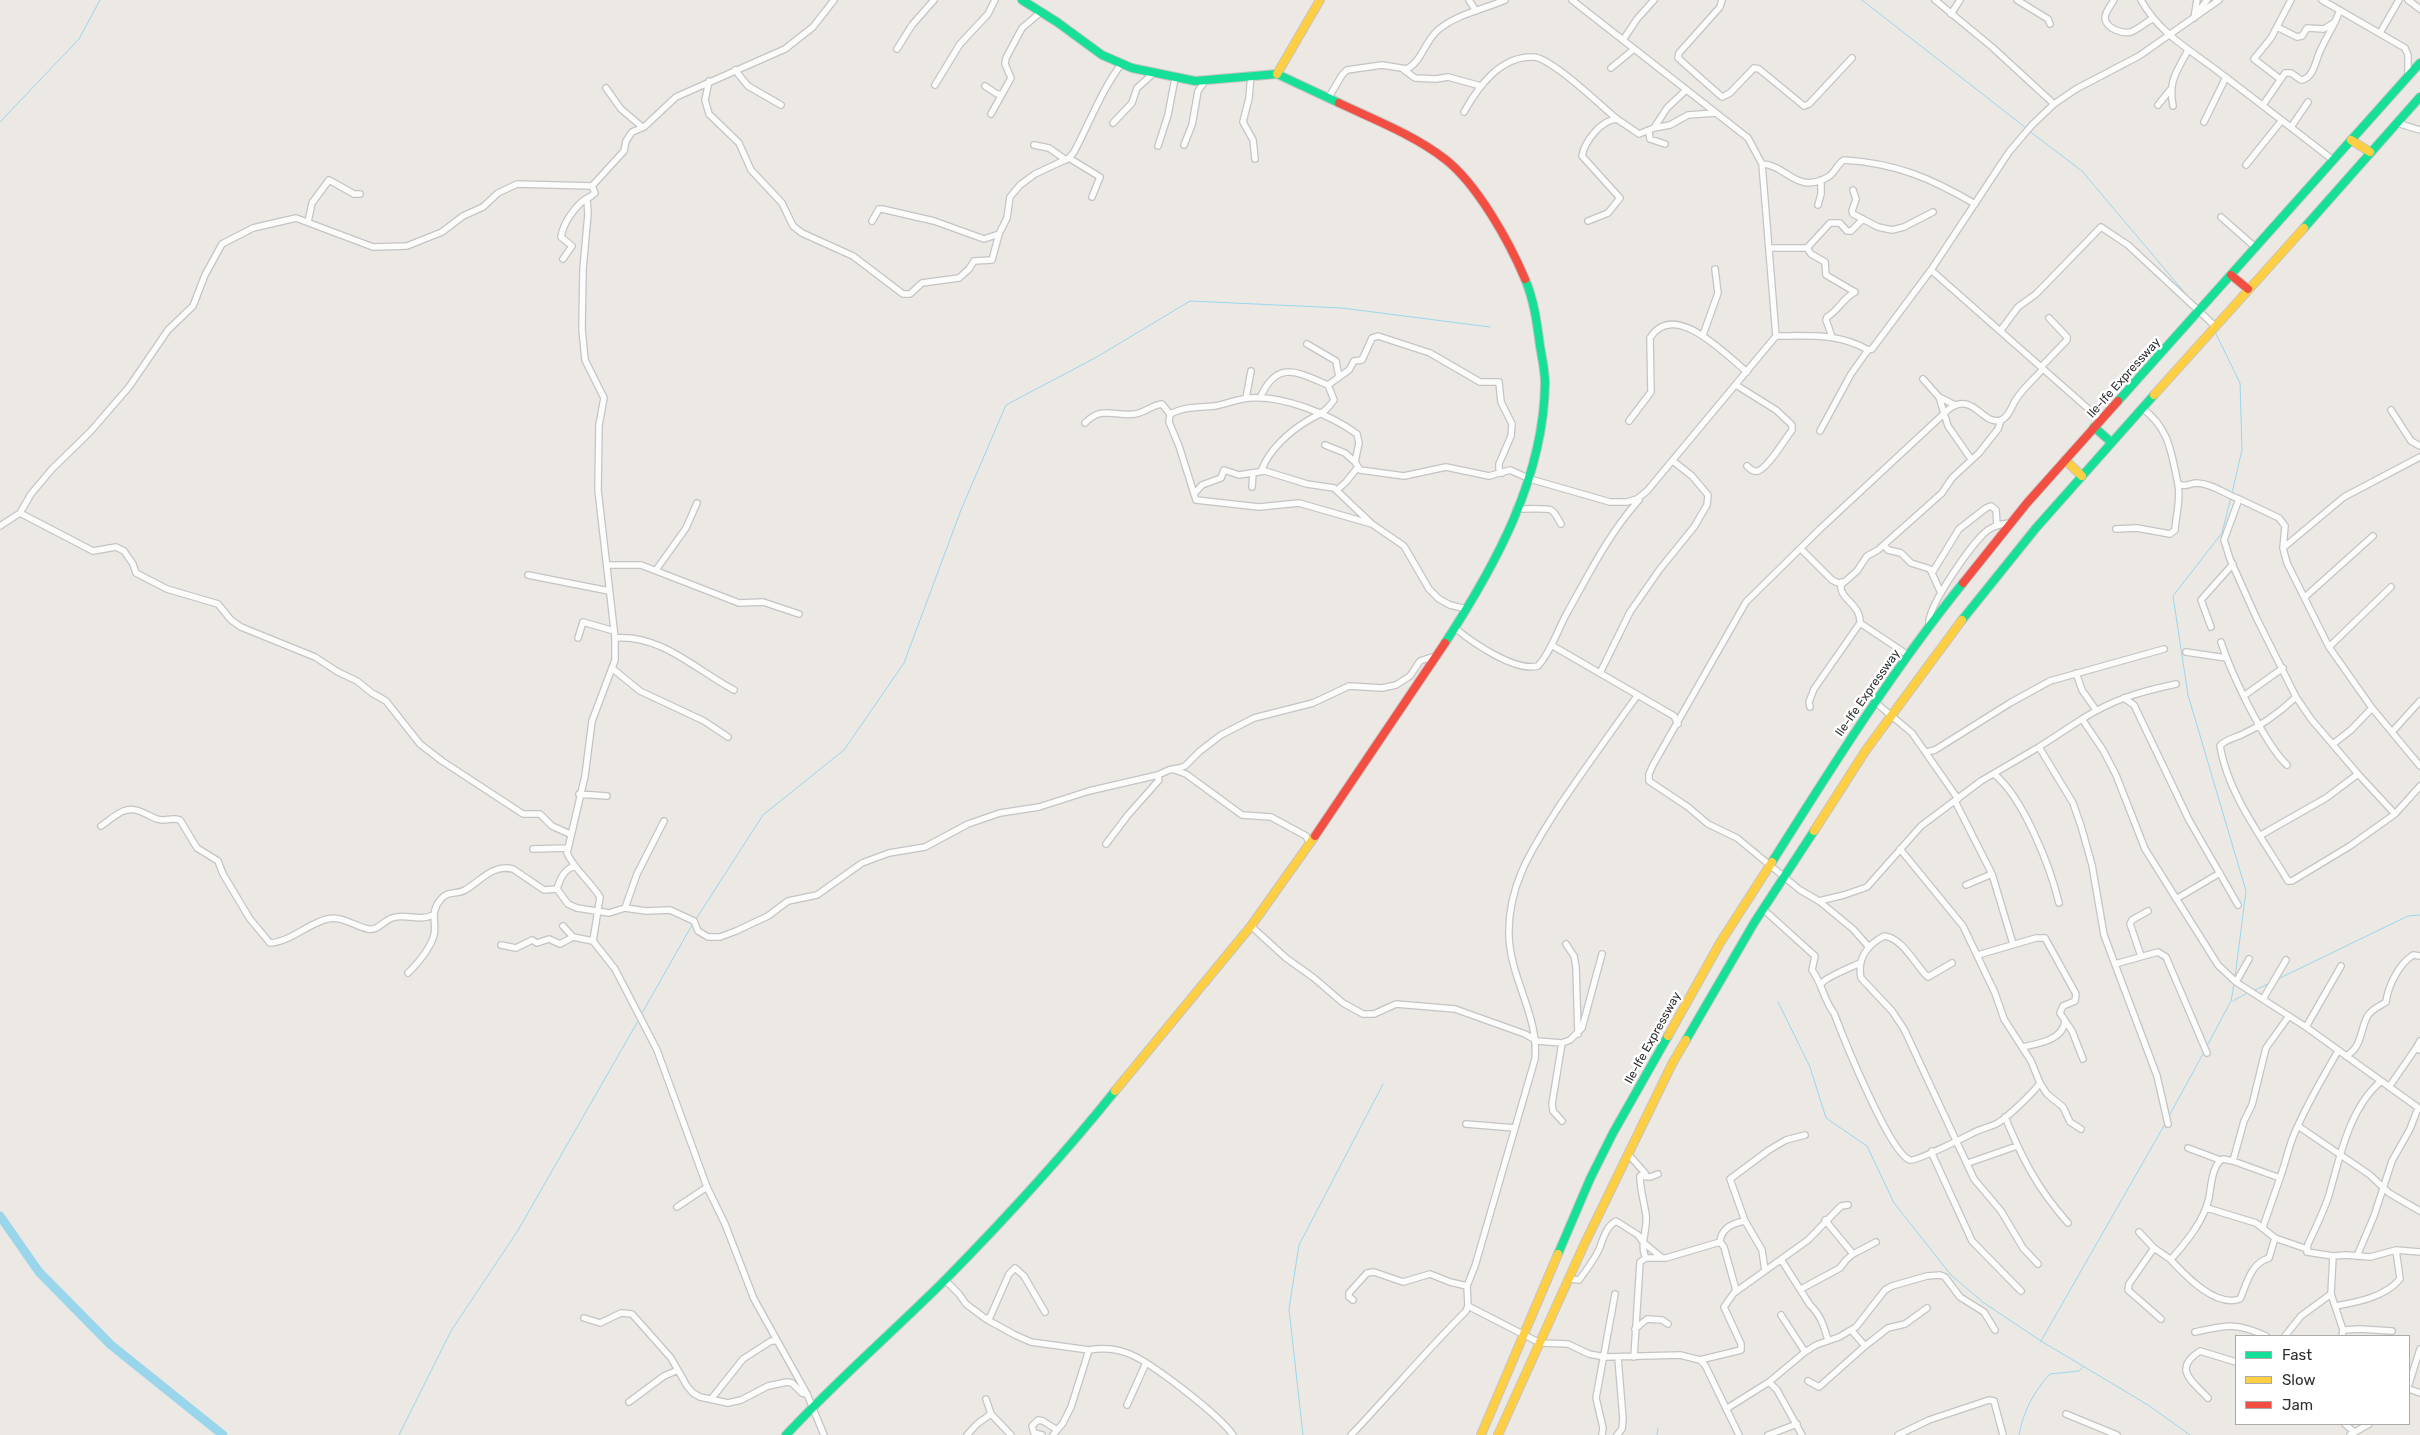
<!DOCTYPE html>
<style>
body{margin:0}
#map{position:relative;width:2420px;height:1435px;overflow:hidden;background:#ece8e4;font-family:Rubik,sans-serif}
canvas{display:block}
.legend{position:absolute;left:2235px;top:1335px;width:175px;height:90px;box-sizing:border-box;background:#fff;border:1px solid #ababab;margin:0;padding:6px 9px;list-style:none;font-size:15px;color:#2e2e2e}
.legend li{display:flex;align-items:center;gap:10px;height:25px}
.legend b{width:25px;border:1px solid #ababab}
</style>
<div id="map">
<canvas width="2420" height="1435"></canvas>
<ul class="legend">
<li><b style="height:6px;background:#16e098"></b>Fast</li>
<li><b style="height:6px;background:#ffcf43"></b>Slow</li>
<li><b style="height:6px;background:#f24e42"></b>Jam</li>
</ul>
</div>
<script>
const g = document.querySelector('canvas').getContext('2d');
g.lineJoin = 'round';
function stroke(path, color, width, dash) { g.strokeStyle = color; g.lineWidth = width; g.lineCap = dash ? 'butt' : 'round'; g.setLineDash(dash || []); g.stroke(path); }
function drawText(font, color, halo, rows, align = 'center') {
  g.font = font + ' Rubik,sans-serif'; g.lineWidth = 5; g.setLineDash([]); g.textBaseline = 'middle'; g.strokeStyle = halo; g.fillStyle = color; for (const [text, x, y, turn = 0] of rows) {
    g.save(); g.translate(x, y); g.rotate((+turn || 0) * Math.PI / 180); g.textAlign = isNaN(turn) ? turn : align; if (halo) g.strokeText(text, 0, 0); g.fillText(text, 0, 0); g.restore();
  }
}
const stream = new Path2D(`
 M1862 0 2026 128
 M0 122 79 39 100 0
 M2029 131 2082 171 2190 299
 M2216 334 2240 383 2242 450 2232 493
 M2231 497 2222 533 2173 596 2188 695 2246 891 2235 977
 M696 919 763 815 844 750 904 663 961 510 1006 405 1095 358 1190 301 1342 308 1490 327
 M2278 979 2408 916 2420 915
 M2253 991 2270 983
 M2233 1001 2249 992
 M1778 1002 1810 1067 1826 1118 1867 1146 1894 1203 1951 1275 1984 1303 2041 1341 2148 1405 2190 1435
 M641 1015 692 925
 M2207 1046 2231 1001 2234 984
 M2169 1116 2204 1052
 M2041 1341 2165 1124
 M399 1435 451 1331 517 1232 638 1021
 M1303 1435 1289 1309 1299 1245 1383 1084
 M1657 1435 1658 1428
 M2019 1435C2023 1412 2034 1391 2050 1374L2079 1371 2083 1367`);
const river = new Path2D(`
 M0 1216 39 1272 111 1345 223 1435`);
const street = new Path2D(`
 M1469 0 1476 11
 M1572 0 1748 138 1762 164 1776 336
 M1722 0 1720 7 1679 53 1678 58 1722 97 1730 93 1754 68 1759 69 1804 106 1809 104 1852 58
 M1935 0 1992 47 2054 104
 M2017 0 2048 19 2050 24
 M2114 0C2111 5 2105 12 2105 18 2106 29 2123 34 2131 32 2138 29 2145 23 2152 19
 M2141 0C2160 35 2194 52 2224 76 2261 104 2297 132 2333 160
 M2322 0 2405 48 2408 55V76
 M2408 0 2420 9
 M2196 9 2201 8 2207 0
 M1951 14 1960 0
 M2194 18 2197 0
 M2277 27 2297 37 2302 36 2307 28 2324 29 2335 22
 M2380 33 2399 0
 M1623 40 1637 19 1654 0
 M897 49 912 25 934 0
 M1611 68 1634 49
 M735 70 748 86 781 105
 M1404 70 1415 78 1436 79 1448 77 1481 86
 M1251 75 1249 98 1243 122 1253 140 1255 159
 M2280 79 2254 59 2271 38 2291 0
 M709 81 705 100 709 114 739 143 751 170 782 203 793 226 802 233 853 256 903 294H910L922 283 959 278 969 269 974 261 992 260 999 234 1007 218 1010 197 1020 185 1035 174 1069 158 1074 152C1090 122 1101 91 1122 63
 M935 85 960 44 988 14 995 0
 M985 86 997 94H1002
 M606 88 621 109 641 126
 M1329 97 1342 75 1347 70 1382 65 1407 69C1422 61 1425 41 1438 30 1457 14 1482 10 1505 0
 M2158 105 2170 90
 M2263 105 2285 73H2291L2301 80C2314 79 2316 58 2321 49 2327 36 2335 24 2340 10
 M2173 106C2168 80 2177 72 2188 50
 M1464 112C1478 87 1500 56 1533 57 1551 57 1601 106 1617 119 1624 124 1632 129 1639 134L1654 128 1667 108 1686 90
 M991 114 1011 78 1005 64 1006 58 1022 28 1041 12
 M2204 122 2226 77
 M1113 123 1132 103 1137 88 1154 73
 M2397 123 2420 130
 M2291 127 2308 102
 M1654 128 1670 125 1688 115 1715 113
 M1649 132 1650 139 1665 144
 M1034 145 1049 148 1066 160
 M1184 145 1192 125 1198 91 1205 81
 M1158 146 1168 115 1175 78
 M1069 158 1100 177 1092 197
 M1762 164C1787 165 1796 195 1828 177 1835 173 1837 164 1844 160 1895 163 1931 178 1975 204
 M2246 165 2282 120
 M1853 190 1856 199 1852 211 1853 214 1878 227 1892 230 1904 227 1933 212
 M1818 205 1821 194V180
 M2221 217 2255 247
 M872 221 879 209H882L934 221 984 239 999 234
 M1588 221 1608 213 1620 198 1582 156C1585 141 1601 120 1617 119
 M308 222 312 203 329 180 354 194H360
 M1770 248H1807L1830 223H1840L1847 231H1851L1863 219
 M1807 248 1811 254 1825 262 1826 275 1855 292
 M563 259 572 246 561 237C563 223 576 204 589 197
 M1931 270 2101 420
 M2001 330 2018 307 2036 294 2101 227 2128 245 2215 326
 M1703 335 1718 293 1715 269
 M1832 337 1826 320 1827 317C1839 310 1842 299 1855 292
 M1307 344 1336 361 1339 377
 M2041 367 2067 340V337L2049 318
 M2043 369C2033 380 2022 389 2015 401 2012 406 2008 418 2001 420 1982 426 1974 391 1949 409L1820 529 1746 602 1653 765 1649 774V781L1688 807 1708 824 1737 838 1800 890 1819 901 1844 895 1867 887 1921 826 1981 781 2039 747 2082 719 2103 750 2116 775 2145 849 2218 965 2236 982 2306 1027 2420 1109
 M1923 379 1939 397 1948 426 1971 459
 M1736 385 1776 410 1792 425V430C1785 439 1768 468 1758 471 1753 472 1750 469 1747 466
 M1939 397 1955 405
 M1246 398 1251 371
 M1260 398C1277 359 1297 372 1328 385
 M2142 408C2170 429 2171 452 2178 484 2185 488 2190 483 2197 483 2213 484 2225 494 2239 499L2224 540 2230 559 2256 617 2296 697 2311 719 2358 774 2326 798 2261 835
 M2391 410 2411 441 2420 446
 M1170 414C1186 406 1198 408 1215 406 1226 404 1238 399 1249 398 1283 395 1329 414 1357 434L1359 443 1355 462 1360 470 1404 476 1446 467 1489 476 1510 470 1530 479 1610 502H1627L1637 499 1647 491 1776 336C1809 336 1839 333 1868 350L1872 349 1931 270 2009 152 2032 125 2054 104 2076 89 2139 56 2219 0
 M1629 421 1651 392 1650 338C1674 299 1726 355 1747 372
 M1085 423C1102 405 1115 417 1135 414 1144 413 1152 405 1162 404L1170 414 1169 422 1179 446 1196 500 1259 507 1299 503 1372 524
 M1820 431 1851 374 1868 350
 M1325 445 1345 453 1355 462
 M1265 471 1262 469C1270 449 1289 432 1307 421 1320 413 1324 414 1334 400L1328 385 1349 370 1354 361 1362 360 1372 338 1378 336 1430 353 1480 382H1499L1501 402 1512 424 1511 436 1499 464V469L1502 473
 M1252 487 1253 474
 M1337 490 1346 482 1358 467
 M1194 494 1202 485 1221 478 1224 470 1239 475 1265 471 1307 484 1334 488 1372 524 1404 546 1429 589 1439 599 1450 605 1467 609
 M2239 499 2279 518 2285 526 2283 548 2287 563 2329 647 2372 708 2351 730 2333 744
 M1516 509C1522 509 1548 508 1551 510 1555 512 1558 519 1561 524
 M20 513 93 551 116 547 124 551 133 564 136 573 167 589 218 604 231 620 241 627 315 657 338 672 357 681 372 693 386 701 420 744 442 761 523 814H540L552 826 570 834
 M0 526 20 513 31 494 52 469 90 432 129 387 168 330 193 306 205 275 222 244 253 228 296 218 373 247 407 246 442 232 463 216 483 207 498 193 517 184 592 186
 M2116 529 2137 528 2170 534 2175 530C2176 514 2181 500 2178 484
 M1884 545 1888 550 1901 553 1911 563 1930 569 1941 593
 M2283 548 2344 497 2420 457
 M1801 549 1832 580 1838 583 1843 582
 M607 565H641L739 603 763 602 799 614
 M656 570 686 528 697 503
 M1932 573 1959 529 1986 508 1991 506 1996 510 1997 525
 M528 575 609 591
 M2305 597 2373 536
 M1860 623 1908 655
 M1929 623C1928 606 1973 541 1988 530 1995 525 2002 524 2010 523
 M2211 627 2201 600 2233 564
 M1455 628C1473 643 1515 672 1538 666 1552 650 1557 631 1567 613 1589 574 1609 533 1639 500
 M578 638 583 622 614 631
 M615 638C661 634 696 670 734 690
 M2221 642C2231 673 2264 743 2287 765
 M1553 646 1674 716 1678 724
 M2329 647 2391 587
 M2186 652 2226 658
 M613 669 640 691 704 721 728 737
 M1600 673 1630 612 1660 569 1694 527 1707 505 1708 495 1692 476 1673 461
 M2076 673 2082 690 2096 710
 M2245 695 2283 668
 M2296 697C2280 712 2261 726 2241 735 2234 738 2224 740 2220 746 2228 795 2264 840 2288 881H2292L2350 846 2395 814 2420 786
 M2124 698 2134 705 2189 820 2238 905
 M1875 702 1912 733 1958 799
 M1810 707 1809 702 1814 689 1860 623C1861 604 1839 599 1841 585L1857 571 1867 556 1878 550 1942 493 1952 478 1979 453 1998 429 2001 420
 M2372 708 2420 766
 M2082 719C2114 699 2139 692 2176 684
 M2392 732 2420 701
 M2039 747 2073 803 2081 826 2092 865 2104 935 2157 1076 2168 1124
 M1927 752 1935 750 2010 703 2050 681 2164 649
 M1172 769 1186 774 1242 815 1271 817 1306 836 1310 844
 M1994 774C2023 797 2050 866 2059 903
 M2358 774 2395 814
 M579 794 607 796
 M1955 801 1992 874 2013 944
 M101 826C113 818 124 805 139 811 145 813 151 817 157 819 165 822 171 817 180 820L197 848 218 861 223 874 250 919 270 943C290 942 307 924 327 919 341 915 354 926 368 929 378 931 383 921 392 918 405 913 418 922 433 915
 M1106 844 1128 815 1159 780 1158 775
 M533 849 567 848
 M1900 849 1963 926 1995 993 2004 1019 2031 1061 2040 1083 2047 1094 2063 1107 2070 1122 2081 1129
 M575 866C564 869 560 879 557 889L568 904 577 908 609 913 625 908 646 911 670 910 694 921 698 931 708 937H720L736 931 768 916 788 901 817 895 862 863 889 853 925 847 968 824 1000 813 1039 807 1089 791 1158 775 1169 770 1179 768 1185 766 1200 751 1221 735 1254 718 1313 703 1349 686 1382 688 1396 685 1410 676 1420 661 1438 655
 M1966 885 1992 874
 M2176 899 2220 873
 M1819 901 1853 929 1868 946
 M625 908 637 874 664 821
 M1763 909 1815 956 1812 970C1823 985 1823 999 1834 1013 1843 1037 1890 1154 1910 1160 1915 1162 1963 1138 1971 1134 1979 1129 1987 1128 1996 1124 2006 1119 2034 1092 2040 1083
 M563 926 573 937
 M1251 926 1286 958 1314 978 1343 1003 1363 1014H1374L1396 1004 1455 1009 1525 1034 1537 1041 1562 1043 1570 1040 1582 1028 1602 954
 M1566 944 1574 956 1576 967 1578 1034
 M501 945 516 948 532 940 537 943 549 939 560 944 573 937 593 941
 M1978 955 2036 938H2045L2076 994 2075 1001 2063 1006 2060 1013 2072 1031 2083 1059
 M2141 956 2130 924 2132 920 2148 911
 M1952 963 1928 977C1915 965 1903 938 1884 936 1867 945 1857 959 1861 978L1892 1011 1904 1029 1974 1179 2001 1211 2023 1248 2038 1264
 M2115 964 2158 952 2166 957 2207 1053
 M408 973C418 963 430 949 434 935 437 922 429 913 441 899 449 890 457 895 465 890 481 881 492 864 513 869L544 890 557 889
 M2236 982 2249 959
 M1822 983C1826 977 1852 967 1860 963
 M2263 999 2286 960
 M2306 1027 2341 966
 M1562 1043 1552 1104 1553 1111 1562 1121
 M2022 1047C2038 1044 2063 1040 2065 1021
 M2416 1048 2420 1041
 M2346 1056C2362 1047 2360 1031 2367 1017 2371 1009 2379 1007 2386 1002 2388 986 2399 964 2413 955L2420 956
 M2380 1082C2349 1109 2340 1157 2329 1195 2324 1211 2315 1229 2308 1244L2307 1252 2333 1256 2346 1255 2370 1257 2396 1250 2420 1252
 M2389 1087 2416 1048 2420 1050
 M2005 1117C2023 1160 2037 1188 2068 1223
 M1466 1124 1515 1128
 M2298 1126 2370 1175 2389 1193 2420 1211
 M2188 1148 2220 1160
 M1932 1151 1933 1156 1972 1241 2021 1291
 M1628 1154 1645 1173 1640 1176C1640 1190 1644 1201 1646 1215 1648 1229 1639 1245 1646 1258
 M2233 1161 2280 1178C2285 1164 2288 1150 2293 1137 2305 1107 2322 1079 2338 1051
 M1968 1163 2017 1146
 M1640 1176 1650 1177 1658 1174
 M677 1207 707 1187
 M2207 1208 2256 1223 2275 1238 2307 1249
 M1825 1220 1853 1254 1876 1242
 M2263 1227 2280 1178
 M2139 1232 2154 1248
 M2333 1256 2331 1294 2343 1330 2342 1336
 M2357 1256 2374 1216 2392 1161 2410 1129 2418 1108
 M2170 1259C2185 1275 2215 1308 2240 1299 2247 1283 2251 1263 2269 1258L2275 1238
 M1782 1261 1810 1305C1821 1315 1824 1327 1828 1340
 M1765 1271 1762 1250 1745 1221 1730 1179 1769 1150 1786 1140 1805 1135
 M1569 1279 1579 1280C1585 1272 1599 1253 1601 1244 1604 1236 1607 1226 1616 1221L1638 1235 1644 1243 1661 1257
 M945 1280 959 1294 966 1304 986 1319 1015 1335 1031 1342 1089 1350C1101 1348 1116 1349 1127 1353 1150 1361 1219 1415 1233 1435
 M1801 1289 1840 1268 1846 1260 1853 1254
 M1734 1293 1808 1240 1841 1206 1848 1205
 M1353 1300 1349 1297V1293L1367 1273 1374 1272 1403 1282 1430 1274 1450 1282 1467 1286
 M1468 1306 1540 1343 1568 1344 1589 1354 1605 1357 1680 1355 1700 1360 1705 1365 1739 1435
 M2336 1306C2358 1302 2385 1297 2400 1279L2396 1250
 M1781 1315 1805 1352
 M584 1318 600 1323 621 1313 632 1314 671 1358 687 1386 693 1393 700 1397 728 1403 741 1400 768 1386 787 1382 792 1383 802 1393 807 1394
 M986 1319 990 1317 1009 1274 1015 1268 1024 1276 1045 1312
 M2161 1319 2128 1290 2129 1284 2154 1248 2170 1259 2173 1257C2188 1240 2204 1220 2209 1198 2211 1187 2212 1164 2223 1159L2233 1161 2244 1121 2252 1105 2266 1048 2289 1016
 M1635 1329 1647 1319 1662 1320 1668 1324
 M2343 1330 2360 1329 2392 1331
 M1849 1331H1852L1865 1346
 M2195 1332C2226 1325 2236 1322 2266 1336
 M2285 1336 2301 1316 2331 1294
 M1634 1357 1640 1262 1646 1258H1666L1720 1242
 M1700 1360 1741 1350V1344L1724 1307 1736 1290 1724 1247 1720 1242C1721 1228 1733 1223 1745 1221
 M1808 1381 1819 1387 1865 1346 1888 1328 1905 1324 1927 1308
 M1769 1382 1777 1390 1802 1435
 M2409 1384 2420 1349
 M2409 1389 2420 1393
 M712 1398 743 1359 771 1341H777
 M2208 1398C2192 1381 2172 1369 2200 1351L2236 1362
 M986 1399 991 1414 1011 1435
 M629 1402 664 1376 678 1370
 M1127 1405 1146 1363
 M1726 1409 1769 1382 1805 1352 1816 1345 1839 1337 1856 1327 1885 1290 1892 1286 1927 1276 1940 1275 1945 1277 1960 1297 1984 1312 1995 1330
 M2066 1414 2117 1435
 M2345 1424 2354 1432
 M824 1435 807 1394 754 1299 725 1224 707 1187 657 1050 615 969 593 941 600 897C590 881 574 869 567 853L585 776 592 721 615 660V638L598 490 599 425 604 398 585 360 582 329 583 269 588 214 587 199 595 193 592 186 624 151 626 141 632 132 644 127 676 97 785 49 813 27 834 0
 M967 1435 977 1424 991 1414
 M1042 1435 1034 1433 1032 1426 1038 1420 1043 1421 1057 1430
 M1053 1435 1063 1423 1071 1407 1089 1350
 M1351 1435C1390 1394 1426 1351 1466 1311L1468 1306 1467 1286 1475 1266 1535 1059C1539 1016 1511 980 1509 937 1507 885 1533 847 1560 805 1585 768 1611 732 1637 696
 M1602 1435 1603 1428 1596 1398 1615 1294
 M1617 1435 1622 1429 1623 1419 1618 1358
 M1768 1435 1797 1424
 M1898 1435 1929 1420 1989 1400 1994 1401 2003 1435
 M2350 1435 2369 1424`);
const fast = new Path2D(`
 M1022 0 1057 22 1102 55 1132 68 1195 81 1277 74 1339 103
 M2304 228 2420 97
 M2118 401 2420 63
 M2094 427 2111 442
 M1962 620 2036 528 2154 395
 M1445 643C1495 566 1544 478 1545 383 1545 371 1542 358 1540 346 1537 323 1534 300 1525 279
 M1772 862C1832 767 1892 671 1963 583
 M1686 1040 1754 923 1814 831
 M1558 1254 1590 1179 1613 1133 1668 1036
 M786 1435C837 1380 893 1332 946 1279 1005 1219 1062 1157 1115 1091`);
const slow = new Path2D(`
 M1277 74 1320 0
 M2351 140 2370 152
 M2154 395 2304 228
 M2065 460 2082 476
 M1814 831 1866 750 1962 620
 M1668 1036 1720 943 1772 862
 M1115 1091 1251 926 1315 836
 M1481 1435 1558 1254
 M1498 1435 1584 1245 1672 1064 1686 1040`);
const jam = new Path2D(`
 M1339 103C1375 120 1414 135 1445 159 1477 184 1509 241 1525 279
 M2231 275 2248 289
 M1963 583 2027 503 2118 401
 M1315 836 1445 643`);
const streetNames = [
 ["Ile-Ife Expressway",2124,378,-48],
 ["Ile-Ife Expressway",1868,693,-55],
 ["Ile-Ife Expressway",1653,1038,-61]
];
stroke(stream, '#99d6ec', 1);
stroke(river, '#99d6ec', 9);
stroke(street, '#c5c4c5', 8);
stroke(fast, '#c5c4c5', 10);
stroke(slow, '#c5c4c5', 10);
stroke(jam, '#c5c4c5', 10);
stroke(street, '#fcfcfb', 5.5);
stroke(fast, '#16e098', 8);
stroke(slow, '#ffcf43', 8);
stroke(jam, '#f24e42', 8);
drawText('12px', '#2e2e2e', '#fff', streetNames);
</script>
